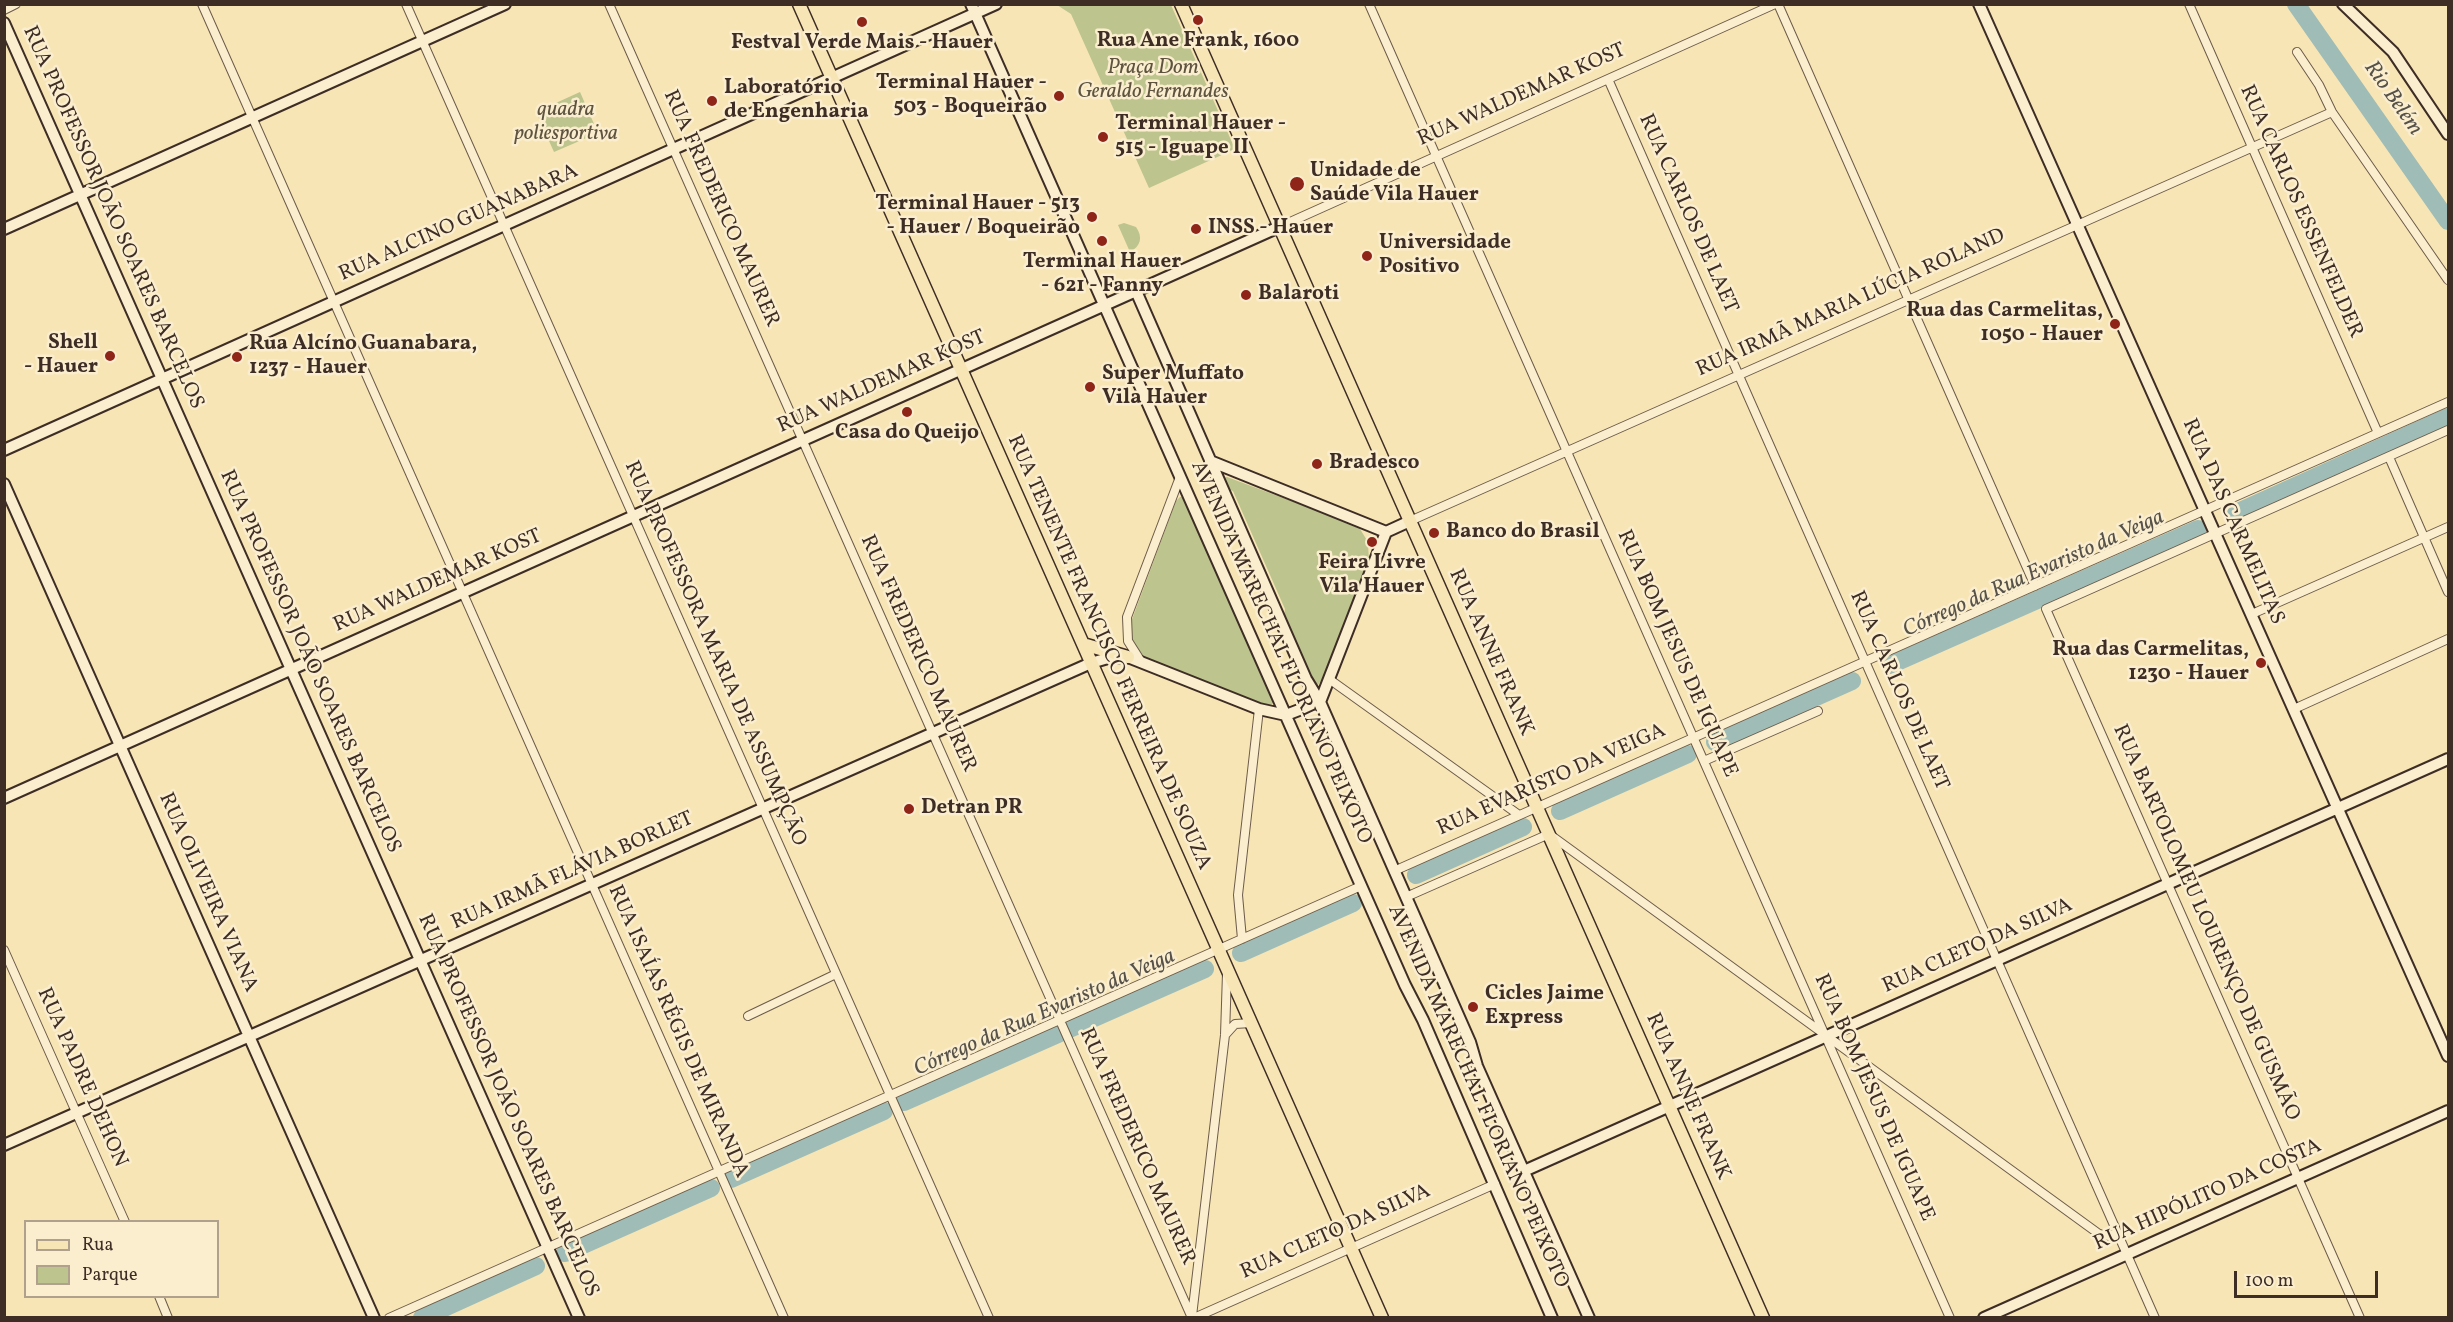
<!DOCTYPE html>
<meta charset="utf-8">
<style>
body{margin:0}
#map{position:relative;width:2453px;height:1322px;overflow:hidden;background:#f7e5b5;font-family:Vollkorn,serif}
canvas{display:block}
.frame{position:absolute;inset:0;border:6px solid #3e2d25;pointer-events:none}
.legend{position:absolute;left:24px;top:1220px;width:195px;height:78px;box-sizing:border-box;background:#faeecf;border:2px solid #afa18b;margin:0;padding:8px 10px;list-style:none;font-size:18px;color:#3e2d25}
.legend li{display:flex;align-items:center;gap:12px;height:30px}
.legend b{width:30px;border:2px solid #afa18b}
.scale{position:absolute;left:2234px;top:1271px;width:144px;height:27px;box-sizing:border-box;border:3px solid #3e2d25;border-top:0;padding-left:8px;font-size:18px;line-height:21px;white-space:nowrap;color:#3e2d25;-webkit-text-stroke:4px #faeecf;paint-order:stroke}
</style>
<div id="map">
<canvas width="2453" height="1322"></canvas>
<div class="frame"></div>
<ul class="legend">
<li><b style="height:8px;background:#f7e5b5"></b>Rua</li>
<li><b style="height:16px;background:#bdc48d"></b>Parque</li>
</ul>
<div class="scale">100 m</div>
</div>
<script>
const g = document.querySelector('canvas').getContext('2d');
g.lineJoin = 'round';
function fill(path, color) { g.fillStyle = color; g.fill(path, 'evenodd'); }
function stroke(path, color, width, dash) { g.strokeStyle = color; g.lineWidth = width; g.lineCap = dash ? 'butt' : 'round'; g.setLineDash(dash || []); g.stroke(path); }
function drawText(font, color, halo, rows, align = 'center') {
  g.font = font + ' Vollkorn,serif'; g.lineWidth = 5; g.setLineDash([]); g.textBaseline = 'middle'; g.strokeStyle = halo; g.fillStyle = color; for (const [text, x, y, turn = 0] of rows) {
    g.save(); g.translate(x, y); g.rotate((+turn || 0) * Math.PI / 180); g.textAlign = isNaN(turn) ? turn : align; if (halo) g.strokeText(text, 0, 0); g.fillText(text, 0, 0); g.restore();
  }
}
const green = new Path2D(`
 M1057 5H1171L1235 149 1149 188 1071 14Z
 M580 92 598 133 554 152 536 112Z
 M1124 223 1136 227C1143 237 1141 246 1130 252L1118 225Z
 M1227 477 1353 524 1360 529 1368 542 1369 564 1325 676 1318 685 1313 680 1284 615 1285 609 1233 491 1227 489 1223 478Z
 M1180 497H1184L1273 698 1274 702 1271 705 1253 701 1141 657 1132 642 1131 622 1176 501Z`);
const river = new Path2D(`
 M2296 4 2448 221
 M2236 513 2448 417
 M1890 665 2198 529
 M1715 742 1852 681
 M1560 811 1688 754
 M1416 875 1523 827
 M1241 953 1353 903
 M904 1102 1205 969
 M731 1179 884 1111
 M565 1253 711 1188
 M422 1318 536 1266`);
const street = new Path2D(`
 M202 4 784 1318
 M406 4 989 1318
 M609 4 1192 1318
 M1369 4 1950 1318
 M1778 4 2035 586
 M2189 4 2378 433
 M4 10 16 4
 M2297 52 2319 85 2332 112 2448 280
 M1608 79 2155 1318
 M1279 227 1775 4
 M2389 457 2448 592
 M1410 521 2332 112
 M2252 614 2448 527
 M1140 660 1128 641 1127 617 1180 477
 M1329 679 1519 815
 M2294 709 2448 639
 M1704 761 1818 711
 M1394 871 2448 402
 M1406 897 1549 834 2099 1234 2109 1236 2118 1233
 M1242 939 1238 895 1259 709
 M4 950 125 1222
 M748 1016 836 974
 M1226 1034 1235 1024 1251 1023
 M159 1296 168 1318
 M1192 1316 1225 1035 1227 973
 M389 1318 1361 886
 M1194 1318 1495 1184
 M2360 1318 2046 609 2448 430`);
const secondary = new Path2D(`
 M971 4 1405 985 1423 1020 1552 1318
 M1979 4 2448 1056
 M2343 4 2393 52 2448 134
 M4 23 579 1318
 M4 229 505 4
 M1136 291 1306 679 1320 702 1470 1042 1477 1066 1589 1318
 M4 450 996 4
 M1210 461 1386 532
 M4 484 374 1318
 M1386 532 1410 521
 M4 798 1279 227
 M4 1145 1091 663 1108 658 1128 657 1259 709 1286 715 1320 702 1386 532
 M1524 1171 2448 759
 M1984 1318 2448 1111`);
const primary = new Path2D(`
 M799 4 1382 1318
 M1181 4 1763 1318
 M1083 644 1128 657`);
const markers = [
 [1198,20,6,"#8f2418"],
 [862,22,6,"#8f2418"],
 [1059,96,6,"#8f2418"],
 [712,101,6,"#8f2418"],
 [1103,137,6,"#8f2418"],
 [1297,184,8,"#8f2418"],
 [1092,217,6,"#8f2418"],
 [1196,229,6,"#8f2418"],
 [1102,241,6,"#8f2418"],
 [1367,256,6,"#8f2418"],
 [1246,295,6,"#8f2418"],
 [2115,324,6,"#8f2418"],
 [110,356,6,"#8f2418"],
 [237,357,6,"#8f2418"],
 [1090,387,6,"#8f2418"],
 [907,412,6,"#8f2418"],
 [1317,464,6,"#8f2418"],
 [1434,533,6,"#8f2418"],
 [1372,542,6,"#8f2418"],
 [2261,663,6,"#8f2418"],
 [909,809,6,"#8f2418"],
 [1473,1007,6,"#8f2418"]
];
const poiNames = [
 ["Rua Ane Frank, 1600",1198,42,"center"],
 ["Festval Verde Mais - Hauer",862,44,"center"],
 ["Terminal Hauer -",1047,84,"right"],
 ["503 - Boqueirão",1047,108,"right"],
 ["Laboratório",724,89],
 ["de Engenharia",724,113],
 ["Terminal Hauer -",1115,125],
 ["515 - Iguape II",1115,149],
 ["Unidade de",1310,172],
 ["Saúde Vila Hauer",1310,196],
 ["Terminal Hauer - 513",1080,205,"right"],
 ["- Hauer / Boqueirão",1080,229,"right"],
 ["INSS - Hauer",1208,229],
 ["Universidade",1379,244],
 ["Positivo",1379,268],
 ["Terminal Hauer",1102,263,"center"],
 ["- 621 - Fanny",1102,287,"center"],
 ["Balaroti",1258,295],
 ["Rua das Carmelitas,",2103,312,"right"],
 ["1050 - Hauer",2103,336,"right"],
 ["Shell",98,344,"right"],
 ["- Hauer",98,368,"right"],
 ["Rua Alcíno Guanabara,",249,345],
 ["1237 - Hauer",249,369],
 ["Super Muffato",1102,375],
 ["Vila Hauer",1102,399],
 ["Casa do Queijo",907,434,"center"],
 ["Bradesco",1329,464],
 ["Banco do Brasil",1446,533],
 ["Feira Livre",1372,564,"center"],
 ["Vila Hauer",1372,588,"center"],
 ["Rua das Carmelitas,",2249,651,"right"],
 ["1230 - Hauer",2249,675,"right"],
 ["Detran PR",921,809],
 ["Cicles Jaime",1485,995],
 ["Express",1485,1019]
];
const parkNames = [
 ["Praça Dom",1153,69],
 ["Geraldo Fernandes",1153,93],
 ["quadra",566,111],
 ["poliesportiva",566,135]
];
const streetNames = [
 ["RUA WALDEMAR KOST",1522,96,-24],
 ["RUA FREDERICO MAURER",720,209,66],
 ["RUA CARLOS ESSENFELDER",2300,212,66],
 ["RUA CARLOS DE LAET",1687,214,66],
 ["RUA PROFESSOR JOÃO SOARES BARCELOS",112,218,66],
 ["RUA ALCINO GUANABARA",459,224,-24],
 ["RUA IRMÃ MARIA LÚCIA ROLAND",1851,304,-24],
 ["RUA WALDEMAR KOST",882,383,-24],
 ["RUA DAS CARMELITAS",2232,522,66],
 ["RUA WALDEMAR KOST",438,582,-24],
 ["RUA TENENTE FRANCISCO FERREIRA DE SOUZA",1108,653,66],
 ["AVENIDA MARECHAL FLORIANO PEIXOTO",1280,653,66],
 ["RUA ANNE FRANK",1490,653,66],
 ["RUA PROFESSORA MARIA DE ASSUMPÇÃO",714,654,66],
 ["RUA FREDERICO MAURER",917,654,66],
 ["RUA BOM JESUS DE IGUAPE",1676,654,66],
 ["RUA PROFESSOR JOÃO SOARES BARCELOS",309,662,66],
 ["RUA CARLOS DE LAET",1898,691,66],
 ["RUA EVARISTO DA VEIGA",1552,781,-24],
 ["RUA IRMÃ FLÁVIA BORLET",573,872,-24],
 ["RUA OLIVEIRA VIANA",207,893,66],
 ["RUA BARTOLOMEU LOURENÇO DE GUSMÃO",2205,923,66],
 ["RUA CLETO DA SILVA",1978,947,-24],
 ["RUA ISAÍAS RÉGIS DE MIRANDA",677,1032,66],
 ["RUA PADRE DEHON",81,1078,66],
 ["AVENIDA MARECHAL FLORIANO PEIXOTO",1477,1097,66],
 ["RUA ANNE FRANK",1687,1097,66],
 ["RUA BOM JESUS DE IGUAPE",1873,1098,66],
 ["RUA PROFESSOR JOÃO SOARES BARCELOS",507,1106,66],
 ["RUA FREDERICO MAURER",1136,1147,66],
 ["RUA HIPÓLITO DA COSTA",2208,1196,-24],
 ["RUA CLETO DA SILVA",1336,1233,-24]
];
const waterNames = [
 ["Rio Belém",2392,99,55],
 ["Córrego da Rua Evaristo da Veiga",2034,575,-24],
 ["Córrego da Rua Evaristo da Veiga",1045,1014,-24]
];
fill(green, '#bdc48d');
stroke(river, '#9fbdb6', 18);
stroke(street, '#6c5b49', 10);
stroke(secondary, '#3e2d25', 14);
stroke(primary, '#3e2d25', 15);
stroke(street, '#faeecf', 8);
stroke(secondary, '#faeecf', 10);
stroke(primary, '#f7e5b5', 12);
for (const [x, y, r, color] of markers) { const dot = new Path2D(); dot.arc(x, y, r, 0, 2 * Math.PI); g.fillStyle = color; g.fill(dot); stroke(dot, '#faeecf', 2); }
drawText('bold 21px', '#3e2d25', '#faeecf', poiNames, 'left');
drawText('italic 21px', '#5e533f', '#faeecf', parkNames);
drawText('21px', '#3e2d25', '#faeecf', streetNames);
drawText('italic 22px', '#565149', '#faeecf', waterNames);
</script>
